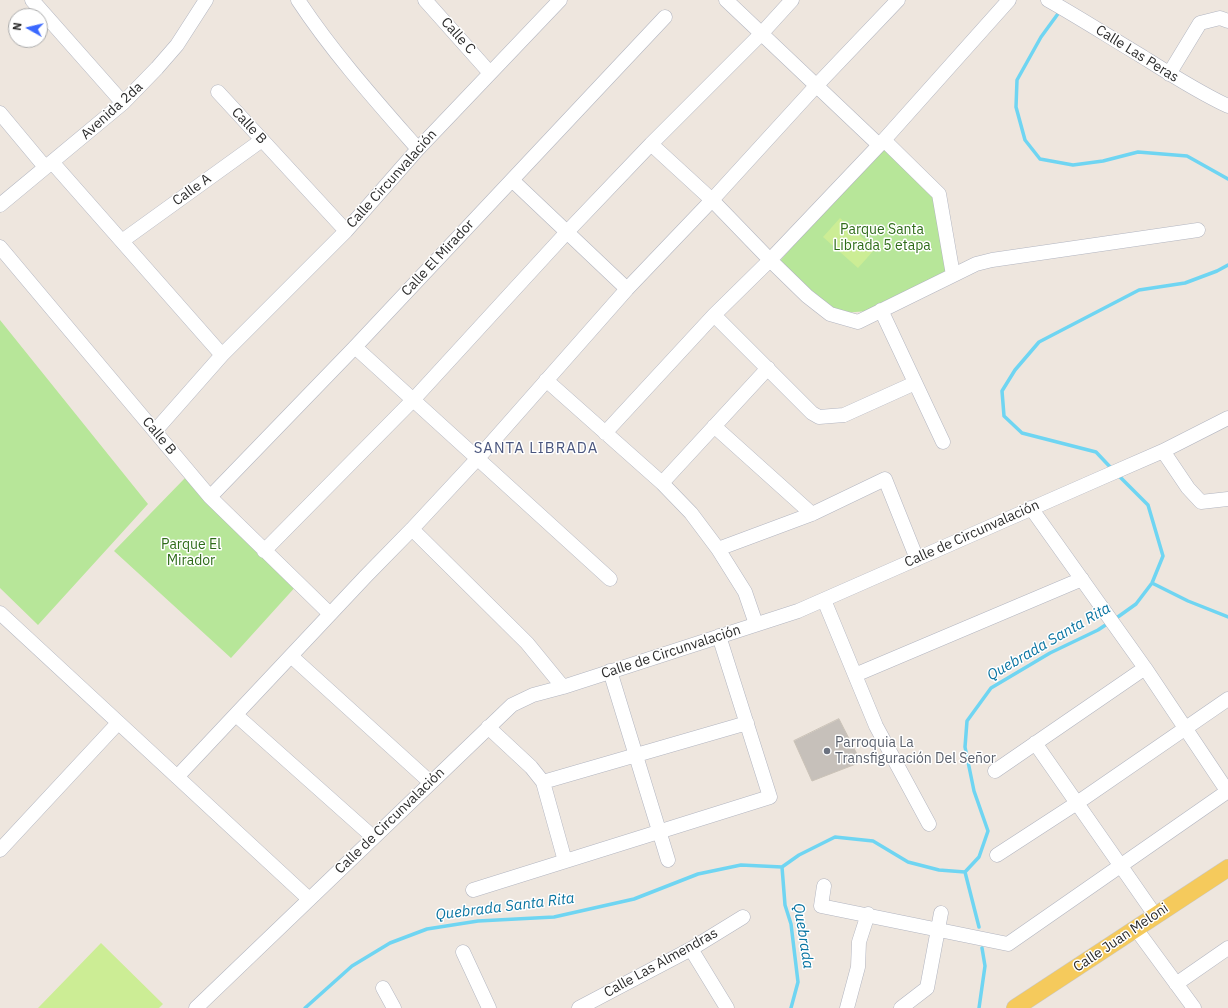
<!DOCTYPE html>
<meta charset="utf-8">
<style>
body{margin:0}
#map{position:relative;width:1228px;height:1008px;overflow:hidden;background:#eee6de;font-family:"IBM Plex Sans",sans-serif}
canvas{display:block}
.north{position:absolute;left:8px;top:8px;width:40px;height:40px;box-sizing:border-box;background:#fff;border:1px solid #ababab;border-radius:50%;rotate:278deg;font-size:11px;font-weight:700;line-height:16px;text-align:center;color:#2c2c2c}
.north::after{content:'';display:block;margin:auto;width:14px;height:18px;background:#3a68ff;clip-path:polygon(50% 0,100% 100%,50% 72%,0 100%)}
</style>
<div id="map">
<canvas width="1228" height="1008"></canvas>
<div class="north">N</div>
</div>
<script>
const g = document.querySelector('canvas').getContext('2d');
g.lineJoin = 'round';
function fill(path, color) { g.fillStyle = color; g.fill(path, 'evenodd'); }
function stroke(path, color, width, dash) { g.strokeStyle = color; g.lineWidth = width; g.lineCap = dash ? 'butt' : 'round'; g.setLineDash(dash || []); g.stroke(path); }
function drawText(font, color, halo, rows, align = 'center') {
  g.font = font + ' "IBM Plex Sans",sans-serif'; g.lineWidth = 3; g.setLineDash([]); g.textBaseline = 'middle'; g.strokeStyle = halo; g.fillStyle = color; for (const [text, x, y, turn = 0] of rows) {
    g.save(); g.translate(x, y); g.rotate((+turn || 0) * Math.PI / 180); g.textAlign = isNaN(turn) ? turn : align; if (halo) g.strokeText(text, 0, 0); g.fillText(text, 0, 0); g.restore();
  }
}
const green = new Path2D(`
 M879 145 939 194 953 275 881 310 830 314 780 261Z
 M0 320 148 504 38 625 0 588Z
 M185 478 298 584 231 658 114 551Z`);
const pitch = new Path2D(`
 M840 218 875 249 858 268 823 237Z
 M101 943 163 1004 159 1008H38Z`);
const stream = new Path2D(`
 M1060 11 1041 37 1017 80 1016 107 1025 140 1040 159 1073 165 1103 161 1138 152 1187 156 1228 179
 M1113 470 1096 452 1022 433 1004 416 1002 391 1015 370 1039 342 1139 290 1185 283 1217 271 1228 265
 M1152 583 1188 601 1228 617
 M1115 619 1136 604 1152 583 1163 556 1148 505 1117 474
 M782 867 785 905 791 924 798 982 791 1008
 M965 872 979 927
 M305 1008 352 966 390 943 427 929 478 921 554 917 634 899 698 874 741 865 782 867 799 855 835 837 873 841 908 862 939 870 965 872 979 857 988 831 974 791 965 747 967 721 991 688 1050 653 1098 630 1110 622
 M979 1008 985 966 982 948`);
const building = new Path2D(`
 M839 719 861 762 812 781 794 741Z`);
const minor = new Path2D(`
 M32 0 123 103
 M298 0C333 53 376 101 418 149
 M425 0 490 73
 M726 0 879 145
 M1048 0C1080 18 1111 38 1143 57 1170 74 1198 92 1228 106
 M1169 74 1200 23 1220 18 1228 21
 M218 92 346 231
 M0 113 45 167
 M884 140 939 194 953 275
 M651 144 712 200 770 260 807 296 830 314 858 322 976 264 992 260 1198 230
 M52 162 222 355
 M512 180 627 289
 M0 205 123 103 157 68 177 45 206 0
 M122 241 262 140
 M0 247 210 497 330 614
 M881 310 943 442
 M714 315 812 413 819 417 844 415 915 383
 M355 347 610 579
 M546 380 662 483 691 513 718 549 745 592 756 624
 M714 426 812 514
 M155 431 222 355 346 231 418 149 560 0
 M605 433 714 315 770 260 884 140 1009 0
 M1163 451 1188 488 1201 502 1228 499
 M662 483 768 368
 M210 497 355 347 665 17
 M1031 508 1145 668 1228 792
 M412 529 527 643 563 687
 M718 549 812 514 885 479 917 559
 M264 551 413 400 567 232 651 144 762 33 792 0
 M824 600 876 726 929 824
 M0 613 309 899
 M291 656 430 782
 M610 671 668 860
 M855 675 1082 579
 M236 715 373 837
 M488 727 531 767 543 782 565 861
 M1035 743 1155 915
 M995 771 1145 668
 M177 777 366 576 412 529 478 458 627 289 712 200 816 86 898 0
 M543 782 747 723
 M0 850 118 723
 M997 855 1077 803 1228 699
 M824 886 821 906 1008 944 1228 791
 M473 890 770 797 719 636
 M1136 929 1194 1008
 M691 949 727 1008
 M463 952 489 1008
 M1176 984 1228 948
 M383 988 394 1008
 M196 1008 512 705 533 695 563 687 798 611 1101 478 1163 451 1228 418
 M579 1008 691 949 743 917
 M847 1008 858 967 859 942 868 914
 M901 1008 927 988 941 913`);
const major = new Path2D(`
 M1015 1008 1228 868`);
const markers = [
 [827,751,4,"#6b7280"]
];
const streetNames = [
 ["Calle C",458,36,48],
 ["Calle Las Peras",1137,54,32],
 ["Avenida 2da",112,111,-42],
 ["Calle B",249,126,47],
 ["Calle Circunvalación",392,179,-48],
 ["Calle A",192,190,-36],
 ["Calle El Mirador",438,258,-47],
 ["Calle B",159,436,50],
 ["Calle de Circunvalación",972,534,-24],
 ["Calle de Circunvalación",671,652,-18],
 ["Calle de Circunvalación",390,821,-44],
 ["Calle Juan Meloni",1121,938,-34],
 ["Calle Las Almendras",661,963,-29]
];
const parkNames = [
 ["Parque Santa",882,230],
 ["Librada 5 etapa",882,246],
 ["Parque El",191,545],
 ["Mirador",191,561]
];
const worshipNames = [
 ["Parroquia La",835,743],
 ["Transfiguración Del Señor",835,759]
];
const neighbourhoodNames = [
 ["SANTA LIBRADA",536,449]
];
const waterNames = [
 ["Quebrada Santa Rita",1049,642,-30],
 ["Quebrada Santa Rita",505,907,-7],
 ["Quebrada",803,936,81]
];
fill(green, '#b7e699');
fill(pitch, '#cced95');
stroke(stream, '#6fd5f2', 3.5);
fill(building, '#c6c0ba');
stroke(building, '#cac2b7', 1);
stroke(minor, '#b2b5c0', 15);
stroke(major, '#c8c8c8', 18);
stroke(minor, '#fff', 14);
stroke(major, '#f5ca5c', 17);
for (const [x, y, r, color] of markers) { const dot = new Path2D(); dot.arc(x, y, r, 0, 2 * Math.PI); g.fillStyle = color; g.fill(dot); stroke(dot, '#fff', 1.5); }
drawText('14px', '#2c2c2c', '#fff', streetNames);
drawText('14px', '#2e6c19', '#fff', parkNames);
drawText('14px', '#5b616d', '#fff', worshipNames, 'left');
g.letterSpacing = '1px';
drawText('15px', '#4a567e', '#fff', neighbourhoodNames);
g.letterSpacing = '0px';
drawText('italic 15px', '#0a75a2', '#fff', waterNames);
</script>
